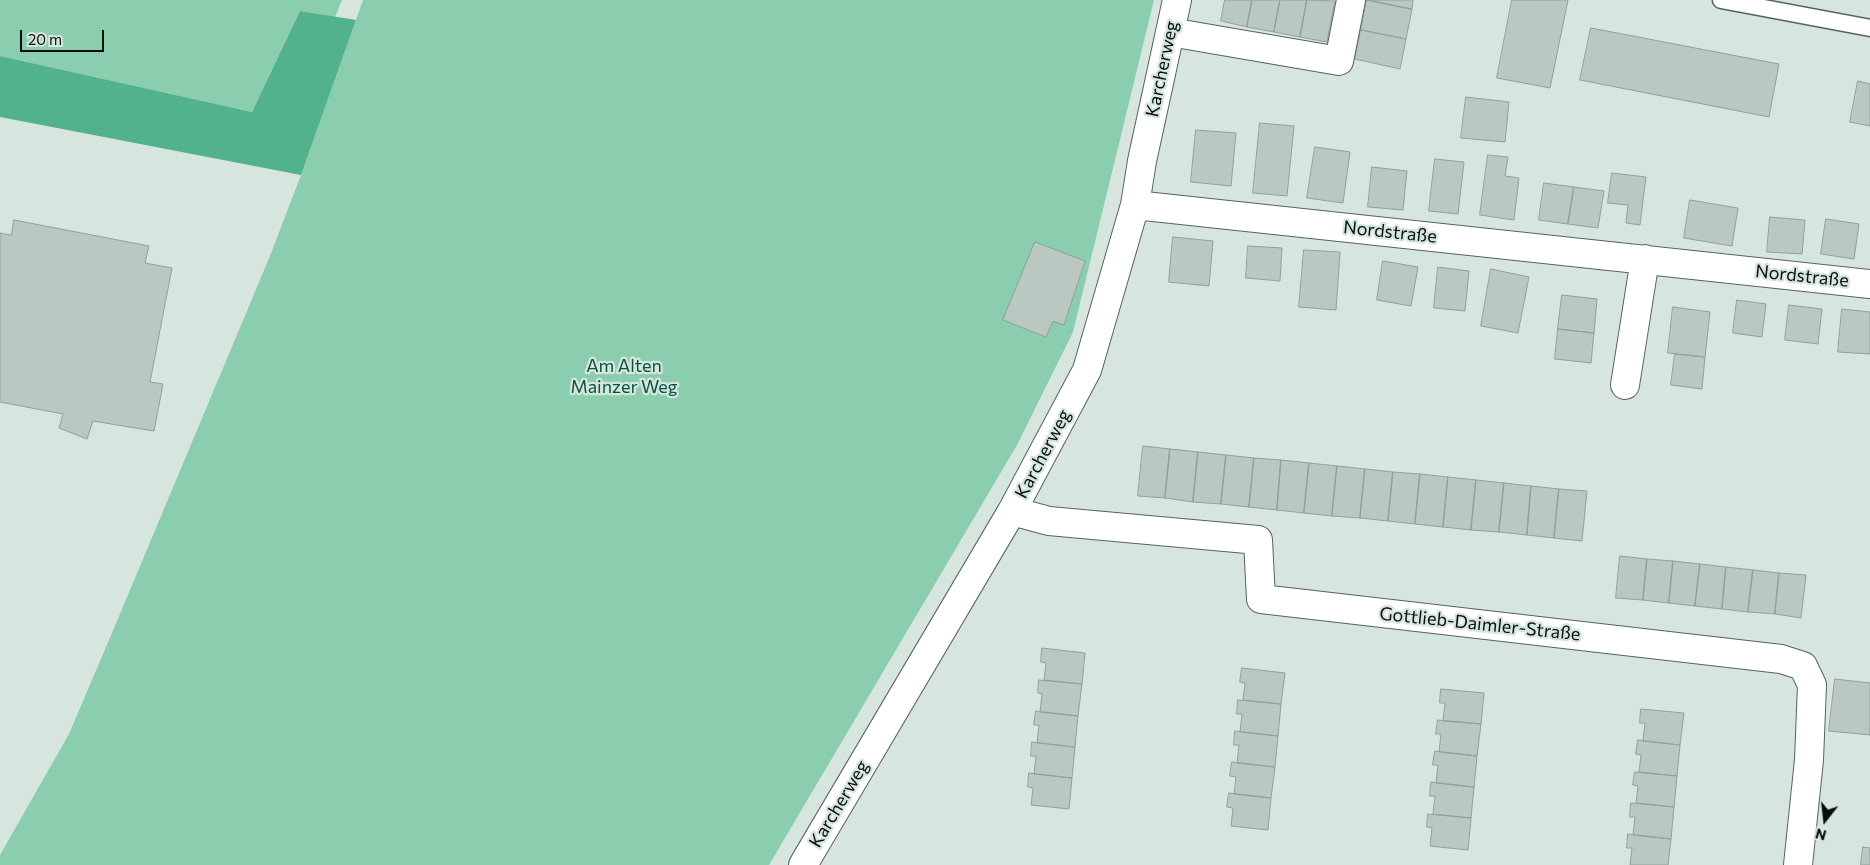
<!DOCTYPE html>
<meta charset="utf-8">
<style>
body{margin:0}
#map{position:relative;width:1870px;height:865px;overflow:hidden;background:#d6e6de;font-family:Commissioner,sans-serif}
canvas{display:block}
.north{position:absolute;left:1800px;top:795px;width:50px;height:50px;-webkit-text-stroke:4px #d6e6de;paint-order:stroke;rotate:196deg;font-size:14px;font-weight:700;line-height:20px;text-align:center;color:#080e0b}
.north::after{content:'';display:block;margin:auto;width:18px;height:22px;background:#080e0b;clip-path:polygon(50% 0,100% 100%,50% 72%,0 100%)}
.scale{position:absolute;left:20px;top:30px;width:84px;height:22px;box-sizing:border-box;border:2px solid #080e0b;border-top:0;padding-left:6px;font-size:15px;line-height:18px;white-space:nowrap;color:#080e0b;-webkit-text-stroke:4px #d6e6de;paint-order:stroke}
</style>
<div id="map">
<canvas width="1870" height="865"></canvas>
<div class="north">N</div>
<div class="scale">20 m</div>
</div>
<script>
const g = document.querySelector('canvas').getContext('2d');
g.lineJoin = 'round';
function fill(path, color) { g.fillStyle = color; g.fill(path, 'evenodd'); }
function stroke(path, color, width, dash) { g.strokeStyle = color; g.lineWidth = width; g.lineCap = dash ? 'butt' : 'round'; g.setLineDash(dash || []); g.stroke(path); }
function drawText(font, color, halo, rows, align = 'center') {
  g.font = font + ' Commissioner,sans-serif'; g.lineWidth = 4.5; g.setLineDash([]); g.textBaseline = 'middle'; g.strokeStyle = halo; g.fillStyle = color; for (const [text, x, y, turn = 0] of rows) {
    g.save(); g.translate(x, y); g.rotate((+turn || 0) * Math.PI / 180); g.textAlign = isNaN(turn) ? turn : align; if (halo) g.strokeText(text, 0, 0); g.fillText(text, 0, 0); g.restore();
  }
}
const green = new Path2D(`
 M0 0H342L335 17 300 11 252 112 0 56Z
 M363 0H1154L1073 332 1017 445 769 865H0V855L69 734 112 633 270 256 301 175Z`);
const forest = new Path2D(`
 M300 11 356 20 301 175 0 117V56L252 112Z`);
const building = new Path2D(`
 M1225 0H1252L1247 27 1221 21Z
 M1252 0H1280L1274 32 1247 27Z
 M1280 0H1307L1300 37 1274 32Z
 M1307 0 1335 1 1327 42 1300 37Z
 M1367 0 1412 9 1406 39 1361 30Z
 M1367 0H1413L1412 9Z
 M1512 0H1568L1550 88 1497 78Z
 M1591 28 1779 64 1769 117 1580 80Z
 M1361 30 1406 39 1400 69 1355 59Z
 M1858 81 1870 84V126L1850 122Z
 M1466 97 1509 102 1505 142 1461 138Z
 M1260 123 1294 126 1287 196 1253 193Z
 M1196 130 1236 133 1231 186 1191 182Z
 M1315 147 1350 152 1343 203 1307 198Z
 M1488 155 1508 157 1505 176 1519 178 1514 220 1480 215Z
 M1435 159 1464 162 1458 214 1429 211Z
 M1372 167 1407 171 1403 210 1368 207Z
 M1612 173 1646 177 1640 225 1626 223 1628 205 1608 203Z
 M1544 183 1574 187 1568 224 1539 220Z
 M1574 187 1604 191 1598 228 1568 224Z
 M1690 200 1738 208 1732 246 1684 238Z
 M1770 217 1805 220 1802 254 1767 252Z
 M1826 219 1859 224 1854 259 1821 254Z
 M14 220 149 246 145 263 172 268 150 382 163 384 154 431 93 421 87 439 59 428 63 414 0 402V233L11 235Z
 M1173 237 1213 241 1209 286 1169 282Z
 M1035 242 1085 261 1064 325 1053 321 1046 337 1003 320Z
 M1248 246 1282 248 1280 281 1246 278Z
 M1304 250 1340 252 1336 310 1299 307Z
 M1383 261 1418 267 1411 306 1377 300Z
 M1438 267 1469 271 1465 311 1434 308Z
 M1491 269 1529 277 1518 333 1481 326Z
 M1562 295 1597 299 1594 333 1558 329Z
 M1737 300 1766 304 1762 337 1733 333Z
 M1789 305 1822 309 1818 344 1785 340Z
 M1673 307 1710 312 1705 357 1668 353Z
 M1842 309 1870 312V354L1838 352Z
 M1558 329 1594 333 1591 363 1555 359Z
 M1675 354 1705 357 1702 389 1671 385Z
 M1143 446 1170 449 1165 498 1138 496Z
 M1170 449 1198 452 1193 502 1165 498Z
 M1198 452 1226 455 1221 504 1193 502Z
 M1226 455 1254 458 1249 507 1221 504Z
 M1254 458 1281 460 1277 510 1249 507Z
 M1281 460 1309 463 1304 513 1277 510Z
 M1309 463 1337 466 1332 516 1304 513Z
 M1337 466 1365 469 1360 518 1332 516Z
 M1365 469 1393 472 1388 521 1360 518Z
 M1393 472 1420 474 1415 524 1388 521Z
 M1420 474 1448 477 1443 527 1415 524Z
 M1448 477 1476 480 1471 530 1443 527Z
 M1476 480 1504 483 1499 532 1471 530Z
 M1504 483 1531 486 1527 535 1499 532Z
 M1531 486 1559 489 1554 538 1527 535Z
 M1559 489 1587 491 1582 541 1554 538Z
 M1620 556 1647 559 1643 600 1616 598Z
 M1647 559 1673 561 1669 603 1643 600Z
 M1673 561 1700 564 1695 606 1669 603Z
 M1700 564 1726 567 1722 609 1695 606Z
 M1726 567 1753 570 1748 612 1722 609Z
 M1753 570 1779 573 1775 614 1748 612Z
 M1779 573 1806 575 1801 618 1775 614Z
 M1042 648 1085 653 1082 684 1044 680 1046 663 1041 662Z
 M1242 668 1285 673 1281 704 1243 700 1245 683 1240 682Z
 M1835 679 1870 683V735L1829 731Z
 M1039 680 1082 684 1078 716 1040 712 1042 694 1038 693Z
 M1441 689 1484 693 1481 724 1443 721 1445 703H1440Z
 M1238 700 1281 704 1278 736 1240 732 1242 714H1237Z
 M1641 709 1684 713 1680 745 1643 741 1645 723H1640Z
 M1036 711 1078 716 1075 747 1037 743 1039 725H1034Z
 M1438 720 1481 724 1477 756 1439 752 1441 734H1436Z
 M1235 731 1278 736 1275 767 1237 763 1239 745H1234Z
 M1638 740 1680 745 1677 776 1639 772 1641 755 1636 754Z
 M1032 742 1075 747 1072 778 1034 774 1036 756H1031Z
 M1435 751 1477 756 1474 787 1436 783 1438 765H1433Z
 M1232 762 1275 767 1271 798 1234 794 1236 777 1230 776Z
 M1635 772 1677 776 1674 807 1636 803 1638 786 1633 785Z
 M1029 773 1072 778 1069 809 1031 805 1033 788 1028 787Z
 M1431 782 1474 787 1471 818 1433 814 1435 796H1430Z
 M1229 793 1271 798 1268 830 1231 826 1233 808 1227 807Z
 M1631 803 1674 807 1671 839 1633 835 1635 817H1630Z
 M1428 814 1471 818 1468 850 1430 846 1432 828 1427 827Z
 M1628 834 1671 839 1668 865H1630L1632 848H1627Z
 M1863 847 1870 848V865H1861Z`);
const lane = new Path2D(`
 M1721 0 1870 28`);
const street = new Path2D(`
 M1170 32 1339 61 1351 0
 M1135 205 1870 284
 M1625 385 1645 259
 M1012 511 1049 521 1258 540 1261 599 1781 659 1803 666 1812 685 1809 760 1798 865
 M803 865 1012 511 1087 370 1135 205 1142 161 1177 0`);
const streetNames = [
 ["Karcherweg",1162,69,-78],
 ["Nordstraße",1390,232,6],
 ["Nordstraße",1802,276,6],
 ["Karcherweg",1043,454,-62],
 ["Gottlieb-Daimler-Straße",1480,624,6],
 ["Karcherweg",839,804,-59]
];
const parkNames = [
 ["Am Alten",624,366],
 ["Mainzer Weg",624,387]
];
fill(green, '#8acdaf');
fill(forest, '#52b28c');
fill(building, '#b9c9c1');
stroke(building, '#91a099', 1);
stroke(lane, '#55635c', 19);
stroke(street, '#55635c', 30);
stroke(lane, '#fff', 16);
stroke(street, '#fff', 28);
drawText('18px', '#080e0b', '#d6e6de', streetNames);
drawText('18px', '#03553c', '#d6e6de', parkNames);
</script>
